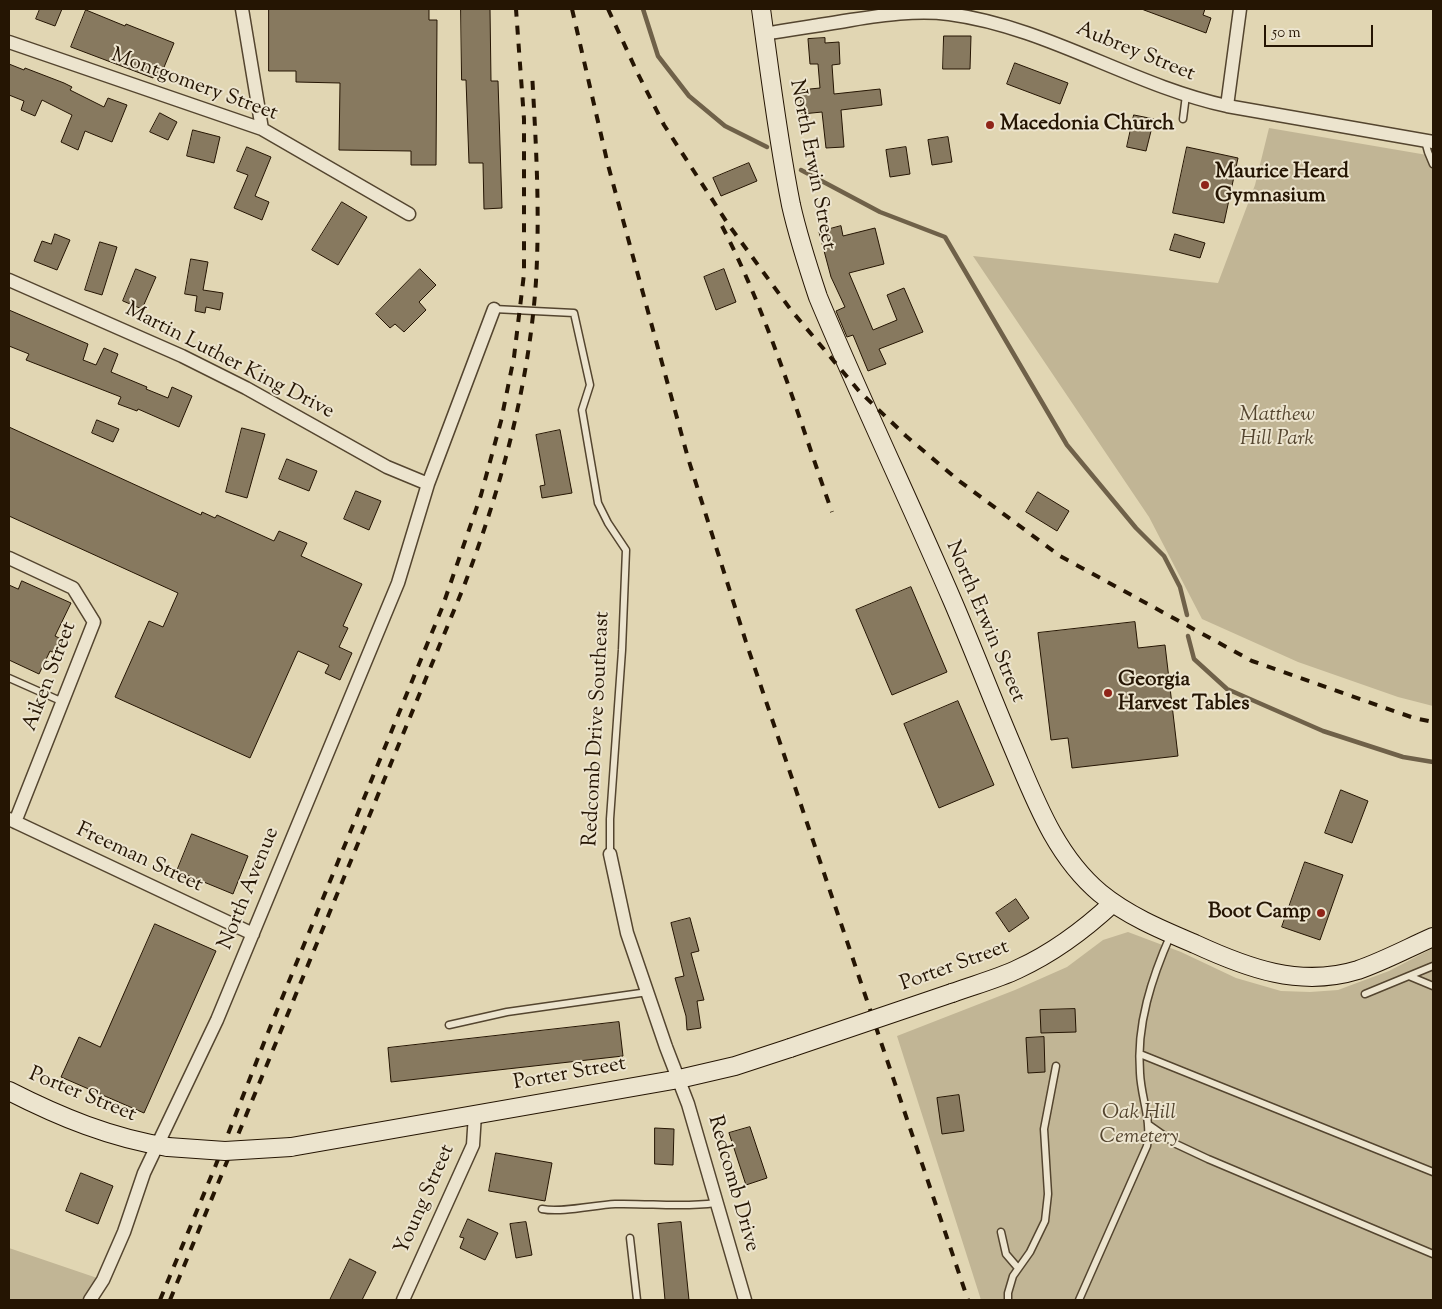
<!DOCTYPE html>
<style>
body{margin:0}
#map{position:relative;width:1442px;height:1309px;overflow:hidden;background:#e1d6b3;font-family:"Sorts Mill Goudy",serif}
canvas{display:block}
.frame{position:absolute;inset:0;border:10px solid #251503;pointer-events:none}
.scale{position:absolute;left:1264px;top:25px;width:109px;height:22px;box-sizing:border-box;border:2px solid #251503;border-top:0;padding-left:6px;font-size:15px;line-height:18px;white-space:nowrap;color:#251503;-webkit-text-stroke:4px #ece4ce;paint-order:stroke}
</style>
<div id="map">
<canvas width="1442" height="1309"></canvas>
<div class="frame"></div>
<div class="scale">50 m</div>
</div>
<script>
const g = document.querySelector('canvas').getContext('2d');
g.lineJoin = 'round';
function fill(path, color) { g.fillStyle = color; g.fill(path, 'evenodd'); }
function stroke(path, color, width, dash) { g.strokeStyle = color; g.lineWidth = width; g.lineCap = dash ? 'butt' : 'round'; g.setLineDash(dash || []); g.stroke(path); }
function drawText(font, color, halo, rows, align = 'center') {
  g.font = font + ' "Sorts Mill Goudy",serif'; g.lineWidth = 4; g.setLineDash([]); g.textBaseline = 'middle'; g.strokeStyle = halo; g.fillStyle = color; for (const [text, x, y, turn = 0] of rows) {
    g.save(); g.translate(x, y); g.rotate((+turn || 0) * Math.PI / 180); g.textAlign = isNaN(turn) ? turn : align; if (halo) g.strokeText(text, 0, 0); g.fillText(text, 0, 0); g.restore();
  }
}
const green = new Path2D(`
 M1269 128 1433 156V706L1398 697 1298 662 1202 619 1149 517 973 256 1218 283 1255 185Z
 M1128 932 1181 952 1236 978 1281 991 1310 992 1338 990 1389 971 1433 948V1300H981L897 1036 1015 990 1067 967 1103 940Z
 M9 1248 103 1280 97 1300H9Z`);
const stream = new Path2D(`
 M643 9 658 56 689 96 725 126 767 147
 M801 170 880 212 945 237 1067 445 1136 528 1164 556 1180 587 1187 615
 M1188 636 1194 659 1227 689 1323 731 1403 757 1433 762`);
const building = new Path2D(`
 M40 9H62L55 26 36 19Z
 M269 9H429V20H437L436 165H411V151L339 150 340 83 296 82V71H269Z
 M461 9H490L491 81H498L502 208 484 209 483 163H469L466 80H462Z
 M1145 9H1205L1203 15 1211 18 1206 33 1144 10Z
 M86 10 125 26 126 24 174 43 160 77 155 74 153 78 71 47Z
 M944 36H971L970 69H943Z
 M825 38V43L839 42 840 64 832 65 834 94 880 89 882 105 841 110 844 147 826 148 822 112 802 114 800 90 820 88 818 64H810L808 39Z
 M1015 63 1068 83 1060 104 1007 84Z
 M9 64 24 70 25 68 64 83 72 87 70 90 104 107 108 98 127 105 112 142 85 131 78 150 61 142 72 115 42 100 35 116 21 110 24 101 9 95Z
 M160 113 177 122 168 140 150 132Z
 M1134 115 1154 119 1146 151 1127 147Z
 M193 130 220 137 214 163 187 156Z
 M948 137 952 162 932 165 928 140Z
 M247 147 271 157 255 196 269 202 262 220 234 208 248 175 237 171Z
 M906 147 910 174 890 177 886 150Z
 M1187 147 1238 158 1224 223 1173 213Z
 M749 163 757 181 721 196 713 178Z
 M342 202 367 217 338 265 312 250Z
 M841 226 843 236 875 228 884 264 849 273 873 330 897 320 887 295 904 288 923 332 879 349 886 364 868 371 853 335 847 337 836 311 845 307 831 277 819 232Z
 M55 234 70 240 57 270 34 261 42 241 51 244Z
 M1175 234 1205 243 1200 258 1170 250Z
 M100 242 117 247 102 295 85 290Z
 M191 259 208 262 203 290 223 293 220 310 206 307 205 313 195 311 197 296 185 294Z
 M136 269 156 277 142 309 123 301Z
 M420 269 436 285 419 302 426 310 404 332 395 324 390 328 376 314Z
 M724 269 736 302 716 310 704 277Z
 M9 310 88 344 83 360 96 365 104 348 118 354 111 372 147 387 146 389 168 398 172 387 192 396 179 427 138 409 137 411 118 404 121 397 26 360 29 354 9 346Z
 M97 420 119 429 113 442 92 433Z
 M9 427 201 515 202 512 215 518 217 515 274 541 279 531 307 543 301 556 362 584 343 626 348 628 339 647 352 653 340 680 325 673 329 665 298 651 250 758 115 697 149 621 163 627 178 593 9 516Z
 M242 428 265 434 247 498 226 492Z
 M560 430 572 493 542 498 540 486 545 485 536 435Z
 M287 459 317 471 309 491 279 479Z
 M356 491 381 501 369 530 344 519Z
 M1038 492 1069 511 1057 531 1026 512Z
 M22 581 71 603 55 636 63 640 57 654 50 651 39 674 9 660V585L18 589Z
 M911 587 947 672 892 695 856 610Z
 M1135 622 1138 648 1165 645 1178 756 1072 768 1068 738 1051 740 1038 633Z
 M958 701 994 785 939 808 904 724Z
 M1341 790 1368 801 1352 843 1325 833Z
 M192 834 248 856 233 894 177 871Z
 M1305 862 1343 875 1320 940 1282 927Z
 M1016 899 1029 918 1009 932 996 913Z
 M690 918 699 951 691 953 704 1000 697 1001 701 1028 687 1030 686 1016 675 978 684 976 671 923Z
 M155 924 216 951 144 1113 61 1077 79 1037 100 1047Z
 M1075 1009 1076 1032 1041 1033 1040 1010Z
 M619 1022 623 1056 391 1082 388 1048Z
 M1044 1037 1045 1072 1028 1073 1026 1038Z
 M959 1095 964 1131 942 1134 937 1098Z
 M750 1127 767 1178 746 1185 729 1133Z
 M655 1128 674 1129 673 1165 655 1164Z
 M496 1153 552 1163 545 1201 489 1191Z
 M81 1173 113 1186 98 1224 66 1211Z
 M468 1219 498 1233 485 1260 460 1248 464 1238 460 1237Z
 M526 1222 532 1255 516 1258 510 1224Z
 M681 1222 689 1300H665L658 1224Z
 M350 1259 376 1272 362 1300H330Z`);
const lane = new Path2D(`
 M1183 119 1186 95
 M1425 141 1428 152 1433 164
 M494 309 574 313 590 385 582 410 598 503 608 523 626 550 622 650 610 819V854
 M9 678 63 702
 M1409 976 1433 986
 M1365 994 1433 966
 M449 1025 507 1012 648 992
 M1140 1054 1433 1172
 M1149 1125 1176 1144 1208 1159 1433 1254
 M542 1209C562 1213 594 1205 615 1204 649 1203 682 1208 715 1203
 M1001 1232 1006 1254 1018 1268
 M630 1238 637 1300
 M1008 1300V1293L1013 1276 1030 1252 1045 1221 1048 1194 1044 1129 1056 1066
 M1079 1300 1147 1146C1152 1120 1141 1098 1140 1073 1136 1025 1152 977 1171 934`);
const street = new Path2D(`
 M242 9 262 129
 M764 34C793 29 822 25 851 20 883 15 916 10 949 14 1047 27 1131 85 1227 106L1433 142
 M9 42 262 129 409 214
 M1227 106 1240 9
 M9 280 182 356 246 388 387 467 428 484
 M9 558 73 588 94 622 15 822
 M9 819 253 934
 M610 854 627 933 666 1047 688 1104 745 1300
 M90 1300 103 1280 124 1232 144 1173 217 1020 398 583 428 484 494 309
 M403 1300 473 1145 475 1114`);
const secondary = new Path2D(`
 M761 9C770 74 778 140 791 205 798 236 808 267 818 297 861 400 909 500 953 602 974 651 993 701 1014 750 1036 802 1056 856 1100 893 1128 916 1162 930 1195 944 1247 968 1300 988 1358 970 1384 961 1408 948 1433 937
 M952 993C974 985 997 979 1018 969 1053 953 1085 929 1113 903
 M9 1091C60 1117 111 1138 168 1147
 M291 1147 679 1079 735 1066 790 1048`);
const rail = new Path2D(`
 M572 9 608 165 688 458 746 642 968 1300
 M608 9 637 72 664 125 728 224 791 310 859 391 906 436 958 480 1060 556 1252 661 1414 718 1433 722
 M722 226C769 317 798 416 832 512
 M160 1300 215 1167 269 1030 442 608 481 495 501 421 514 357 524 274V119L516 9
 M170 1300 464 586C501 488 529 386 536 281 540 212 536 142 532 73`);
const secondaryBridge = new Path2D(`
 M790 1048 952 993
 M168 1147 225 1151 291 1147`);
const markers = [
 [990,125,5,"#8f2418"],
 [1205,185,5,"#8f2418"],
 [1108,693,5,"#8f2418"],
 [1321,913,5,"#8f2418"]
];
const streetNames = [
 ["Aubrey Street",1135,53,22],
 ["Montgomery Street",194,86,20],
 ["North Erwin Street",811,165,79],
 ["Martin Luther King Drive",229,362,27],
 ["North Erwin Street",984,622,67],
 ["Aiken Street",51,677,-69],
 ["Redcomb Drive Southeast",598,729,-87],
 ["Freeman Street",139,859,25],
 ["North Avenue",250,889,-68],
 ["Porter Street",955,967,-20],
 ["Porter Street",570,1075,-10],
 ["Porter Street",82,1096,22],
 ["Redcomb Drive",732,1184,74],
 ["Young Street",426,1200,-66]
];
const poiNames = [
 ["Macedonia Church",1000,125],
 ["Maurice Heard",1215,173],
 ["Gymnasium",1215,197],
 ["Georgia",1118,681],
 ["Harvest Tables",1118,705],
 ["Boot Camp",1311,913,"right"]
];
const parkNames = [
 ["Matthew",1277,416],
 ["Hill Park",1277,440],
 ["Oak Hill",1139,1114],
 ["Cemetery",1139,1138]
];
fill(green, '#c1b595');
stroke(stream, '#6f6149', 4.5);
fill(building, '#87795f');
stroke(building, '#251503', 1);
stroke(lane, '#54452f', 9);
stroke(street, '#54452f', 15);
stroke(secondary, '#251503', 20);
stroke(lane, '#ece4ce', 6);
stroke(street, '#ece4ce', 12);
stroke(secondary, '#ece4ce', 18);
stroke(rail, '#251503', 4, [9, 9]);
stroke(secondaryBridge, '#251503', 20, []);
stroke(secondaryBridge, '#ece4ce', 18);
for (const [x, y, r, color] of markers) { const dot = new Path2D(); dot.arc(x, y, r, 0, 2 * Math.PI); g.fillStyle = color; g.fill(dot); stroke(dot, '#ece4ce', 2); }
drawText('21px', '#251503', '#ece4ce', streetNames);
drawText('bold 21px', '#251503', '#ece4ce', poiNames, 'left');
drawText('italic 21px', '#54452f', '#ece4ce', parkNames);
</script>
